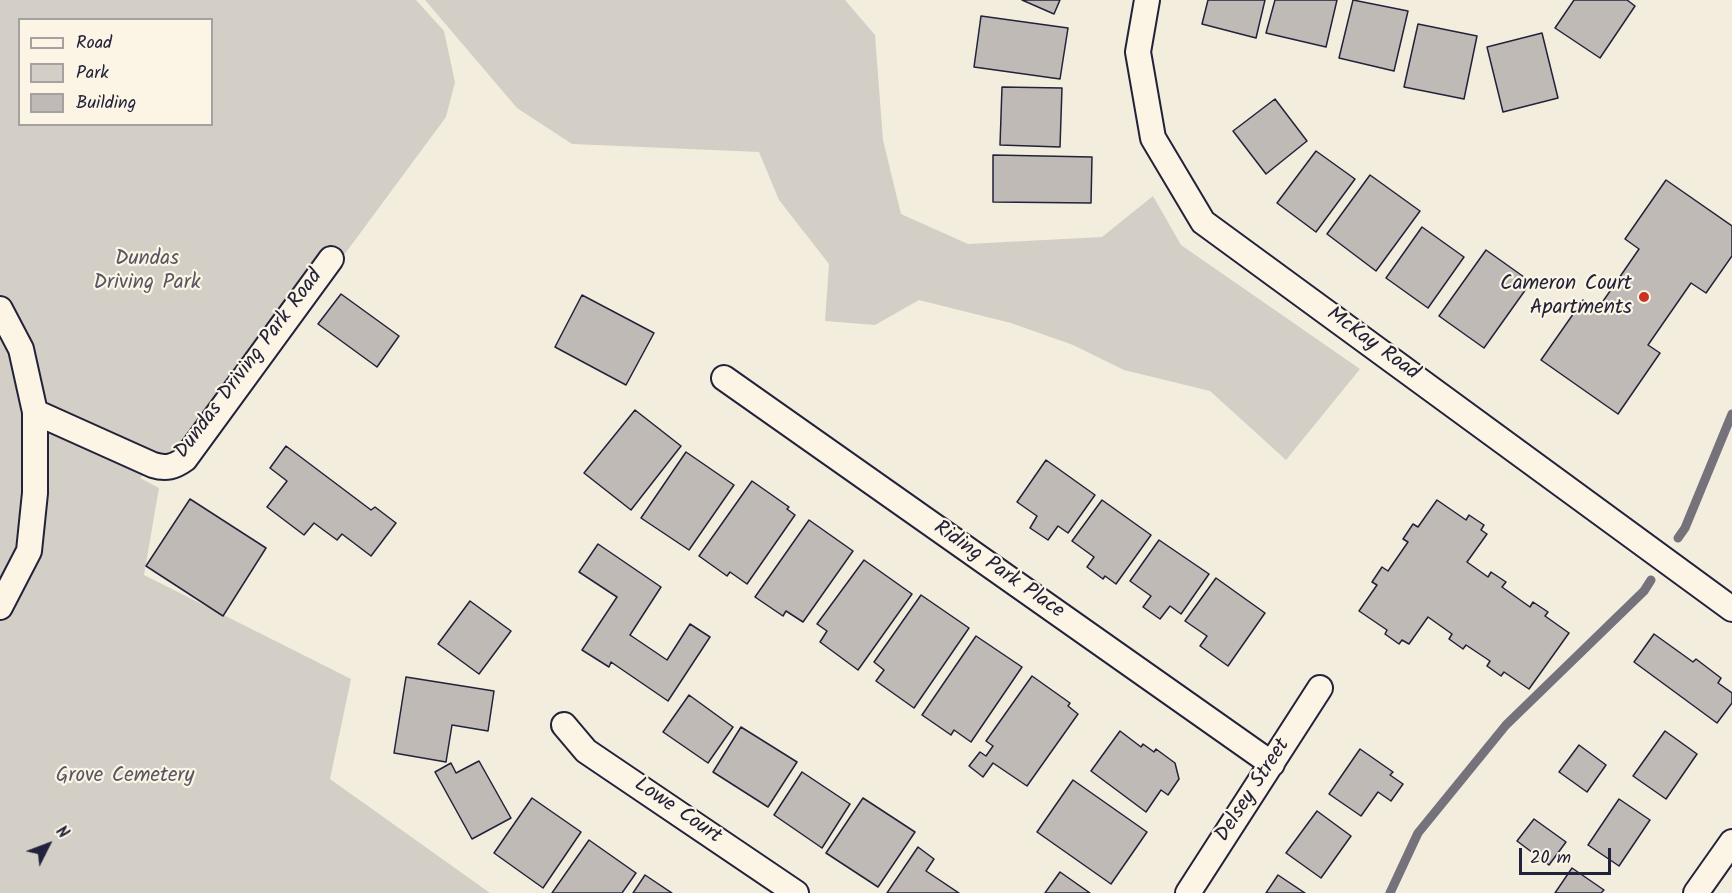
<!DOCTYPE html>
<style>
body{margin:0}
#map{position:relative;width:1732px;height:893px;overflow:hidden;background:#f3edde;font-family:Kalam,sans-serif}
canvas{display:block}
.legend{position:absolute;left:18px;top:18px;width:195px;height:108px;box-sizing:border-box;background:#fcf5e5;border:2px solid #a5a1a1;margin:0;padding:8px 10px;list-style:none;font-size:18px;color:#22223b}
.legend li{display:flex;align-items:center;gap:12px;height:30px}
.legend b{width:30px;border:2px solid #a5a1a1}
.north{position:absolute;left:18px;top:815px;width:60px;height:60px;-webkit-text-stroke:4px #fcf5e5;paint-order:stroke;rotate:48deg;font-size:16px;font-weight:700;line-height:24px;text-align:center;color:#22223b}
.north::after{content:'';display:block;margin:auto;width:21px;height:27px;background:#22223b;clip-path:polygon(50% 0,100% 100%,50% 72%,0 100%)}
.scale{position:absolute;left:1519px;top:848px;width:92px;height:27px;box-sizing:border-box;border:3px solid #22223b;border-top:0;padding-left:8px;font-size:18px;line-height:21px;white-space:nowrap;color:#22223b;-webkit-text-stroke:4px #fcf5e5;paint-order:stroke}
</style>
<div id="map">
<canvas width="1732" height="893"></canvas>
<ul class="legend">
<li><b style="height:8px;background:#fcf5e5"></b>Road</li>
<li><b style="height:16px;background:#d4cfc6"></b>Park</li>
<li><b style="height:16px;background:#bfbab6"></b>Building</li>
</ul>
<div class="north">N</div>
<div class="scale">20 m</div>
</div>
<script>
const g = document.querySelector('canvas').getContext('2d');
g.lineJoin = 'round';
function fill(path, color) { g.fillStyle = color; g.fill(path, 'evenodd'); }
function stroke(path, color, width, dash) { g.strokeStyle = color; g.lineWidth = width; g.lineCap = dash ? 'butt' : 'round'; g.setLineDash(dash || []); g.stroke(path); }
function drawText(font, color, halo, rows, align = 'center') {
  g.font = font + ' Kalam,sans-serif'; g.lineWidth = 4.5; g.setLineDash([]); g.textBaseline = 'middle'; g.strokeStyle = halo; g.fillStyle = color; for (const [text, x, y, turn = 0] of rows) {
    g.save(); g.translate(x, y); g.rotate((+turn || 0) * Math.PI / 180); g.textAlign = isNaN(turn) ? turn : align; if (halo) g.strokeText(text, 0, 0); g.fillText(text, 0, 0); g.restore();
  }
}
const green = new Path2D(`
 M0 0H416L444 31 455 82 446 117 191 462 151 468 140 478 159 488 144 575 351 679 330 779 490 893H0ZM20 20H212V124H20Z
 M425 0H845L875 35 883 140 901 214 968 244 1102 237 1153 196 1181 245 1360 369 1286 460 1210 391 1124 370 1073 345 1011 323 919 300 875 325 825 321 829 264 779 200 759 152 572 144 517 108Z`);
const stream = new Path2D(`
 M1678 538 1685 528 1732 414
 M1390 893 1418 833 1506 725 1644 591 1651 580`);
const building = new Path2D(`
 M1022 0H1060L1054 14Z
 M1208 0H1265L1256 38 1202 24Z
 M1275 0H1337L1326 47 1266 33Z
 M1353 0 1408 11 1394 71 1339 58Z
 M1574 0H1627L1635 6 1600 58 1555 28Z
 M981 16 1068 28 1060 79 974 67Z
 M1418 24 1477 36 1464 99 1404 87Z
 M1542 33 1558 98 1503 112 1487 47Z
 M1002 87 1062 88 1060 147 1000 145Z
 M1275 99 1307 141 1266 174 1233 131Z
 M1316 151 1355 179 1316 232 1277 203Z
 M993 155 1092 157 1091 203 993 202Z
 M1370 175 1420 211 1376 271 1327 234Z
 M1666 180 1732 226V256L1706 293 1691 283 1648 345 1660 353 1618 414 1541 360 1583 300 1597 310 1639 249 1625 239Z
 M1422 227 1464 257 1428 308 1386 278Z
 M1486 250 1531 282 1484 348 1439 316Z
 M341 294 399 336 377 367 318 324Z
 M582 295 654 333 626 385 555 347Z
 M635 410 681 446 631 510 584 473Z
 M286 446 371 510 375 507 396 523 371 556 342 534 337 540 314 523 304 535 267 507 287 481 270 468Z
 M686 452 734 485 689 550 641 518Z
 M1046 460 1095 495 1068 533 1058 526 1048 540 1030 528 1037 516 1017 502Z
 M752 481 789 507 787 509 795 515 747 584 730 572 727 576 699 556Z
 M190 499 266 548 223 616 146 566Z
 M1102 500 1151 535 1116 584 1105 576 1103 579 1087 567 1094 557 1072 541Z
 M1437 500 1466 520 1469 515 1484 525 1481 530 1487 534 1467 562 1488 577 1491 572 1506 582 1502 587 1530 607 1533 602 1548 612 1545 616 1569 633 1529 689 1504 672 1501 676 1487 666 1490 661 1466 645 1463 649 1449 639 1452 634 1428 617 1409 644 1402 640 1399 644 1385 634 1387 630 1359 611 1377 585 1372 582 1382 567 1388 571 1408 542 1403 539 1413 524 1418 527Z
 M809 520 853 551 803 622 786 611 783 616 755 597Z
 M1159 540 1209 574 1181 614 1170 606 1160 619 1143 607 1151 596 1130 581Z
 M598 544 661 587 630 635 667 660 690 624 710 637 668 701 611 662 609 667 582 650 617 597 579 572Z
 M864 560 912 594 858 670 820 642 827 631 817 624Z
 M1216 578 1265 613 1228 666 1200 646 1207 636 1185 621Z
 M921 595 969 628 914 708 876 681 884 670 874 662Z
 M470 601 511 631 479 674 438 644Z
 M1654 634 1693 662 1696 659 1721 678 1718 683 1732 693V703L1717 723 1634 662Z
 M976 636 1022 667 971 742 954 730 951 735 922 715Z
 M1032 676 1070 703 1068 706 1078 714 1027 786 993 763 983 777 969 766 980 752 986 756 993 746 986 741Z
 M406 677 494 691 488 731 452 725 446 762 394 753Z
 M689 695 733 727 708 763 663 732Z
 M741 727 797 762 768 807 713 772Z
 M1120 731 1141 747 1143 744 1154 752 1156 749 1175 763 1179 779 1168 795 1161 790 1146 812 1091 771Z
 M1665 731 1697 754 1666 799 1633 776Z
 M1579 745 1606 765 1587 792 1559 772Z
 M1360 749 1393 772 1390 775 1403 784 1391 801 1378 792 1361 816 1329 794Z
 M479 761 511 818 472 839 435 772 451 763 456 773Z
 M802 772 850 804 822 848 774 815Z
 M1073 780 1147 832 1111 884 1037 832Z
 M532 798 581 832 543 888 494 853Z
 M863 798 915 832 878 887 826 853Z
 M1619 799 1650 820 1619 866 1588 845Z
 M1317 811 1351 836 1321 878 1286 853Z
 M1534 819 1566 842 1549 865 1517 841Z
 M589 840 636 873 622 893H552Z
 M918 847 934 859 926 871 959 893H887Z
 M1572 868 1604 890 1601 893H1555Z
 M1060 872 1090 893H1045Z
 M645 875 672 893H633Z
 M1278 875 1305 893H1266Z`);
const minor = new Path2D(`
 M1147 0 1138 52 1153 138 1203 222 1732 609
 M0 309 21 349 35 412V493L29 551 0 607
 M724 378 1272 764
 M35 412 153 465C166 469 174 467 185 459L331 259
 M564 725 586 751 796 893
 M1188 893 1320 688
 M1696 893 1732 842`);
const markers = [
 [1644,297,6,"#c8321e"]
];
const parkNames = [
 ["Dundas",147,260],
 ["Driving Park",147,284],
 ["Grove Cemetery",125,777]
];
const poiNames = [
 ["Cameron Court",1632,285],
 ["Apartments",1632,309]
];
const streetNames = [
 ["McKay Road",1372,345,36],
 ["Dundas Driving Park Road",250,365,-53],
 ["Riding Park Place",998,571,35],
 ["Delsey Street",1254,791,-57],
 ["Lowe Court",677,812,34]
];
fill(green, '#d4cfc6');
stroke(stream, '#75727b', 9);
fill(building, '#bfbab6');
stroke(building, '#22223b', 1.5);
stroke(minor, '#22223b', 28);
stroke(minor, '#fcf5e5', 24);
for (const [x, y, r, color] of markers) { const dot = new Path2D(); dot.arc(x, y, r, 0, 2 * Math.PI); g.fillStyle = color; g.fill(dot); stroke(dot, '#fcf5e5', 2); }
drawText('21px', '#575665', '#fcf5e5', parkNames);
drawText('21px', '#22223b', '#fcf5e5', poiNames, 'right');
drawText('21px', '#22223b', '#fcf5e5', streetNames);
</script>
